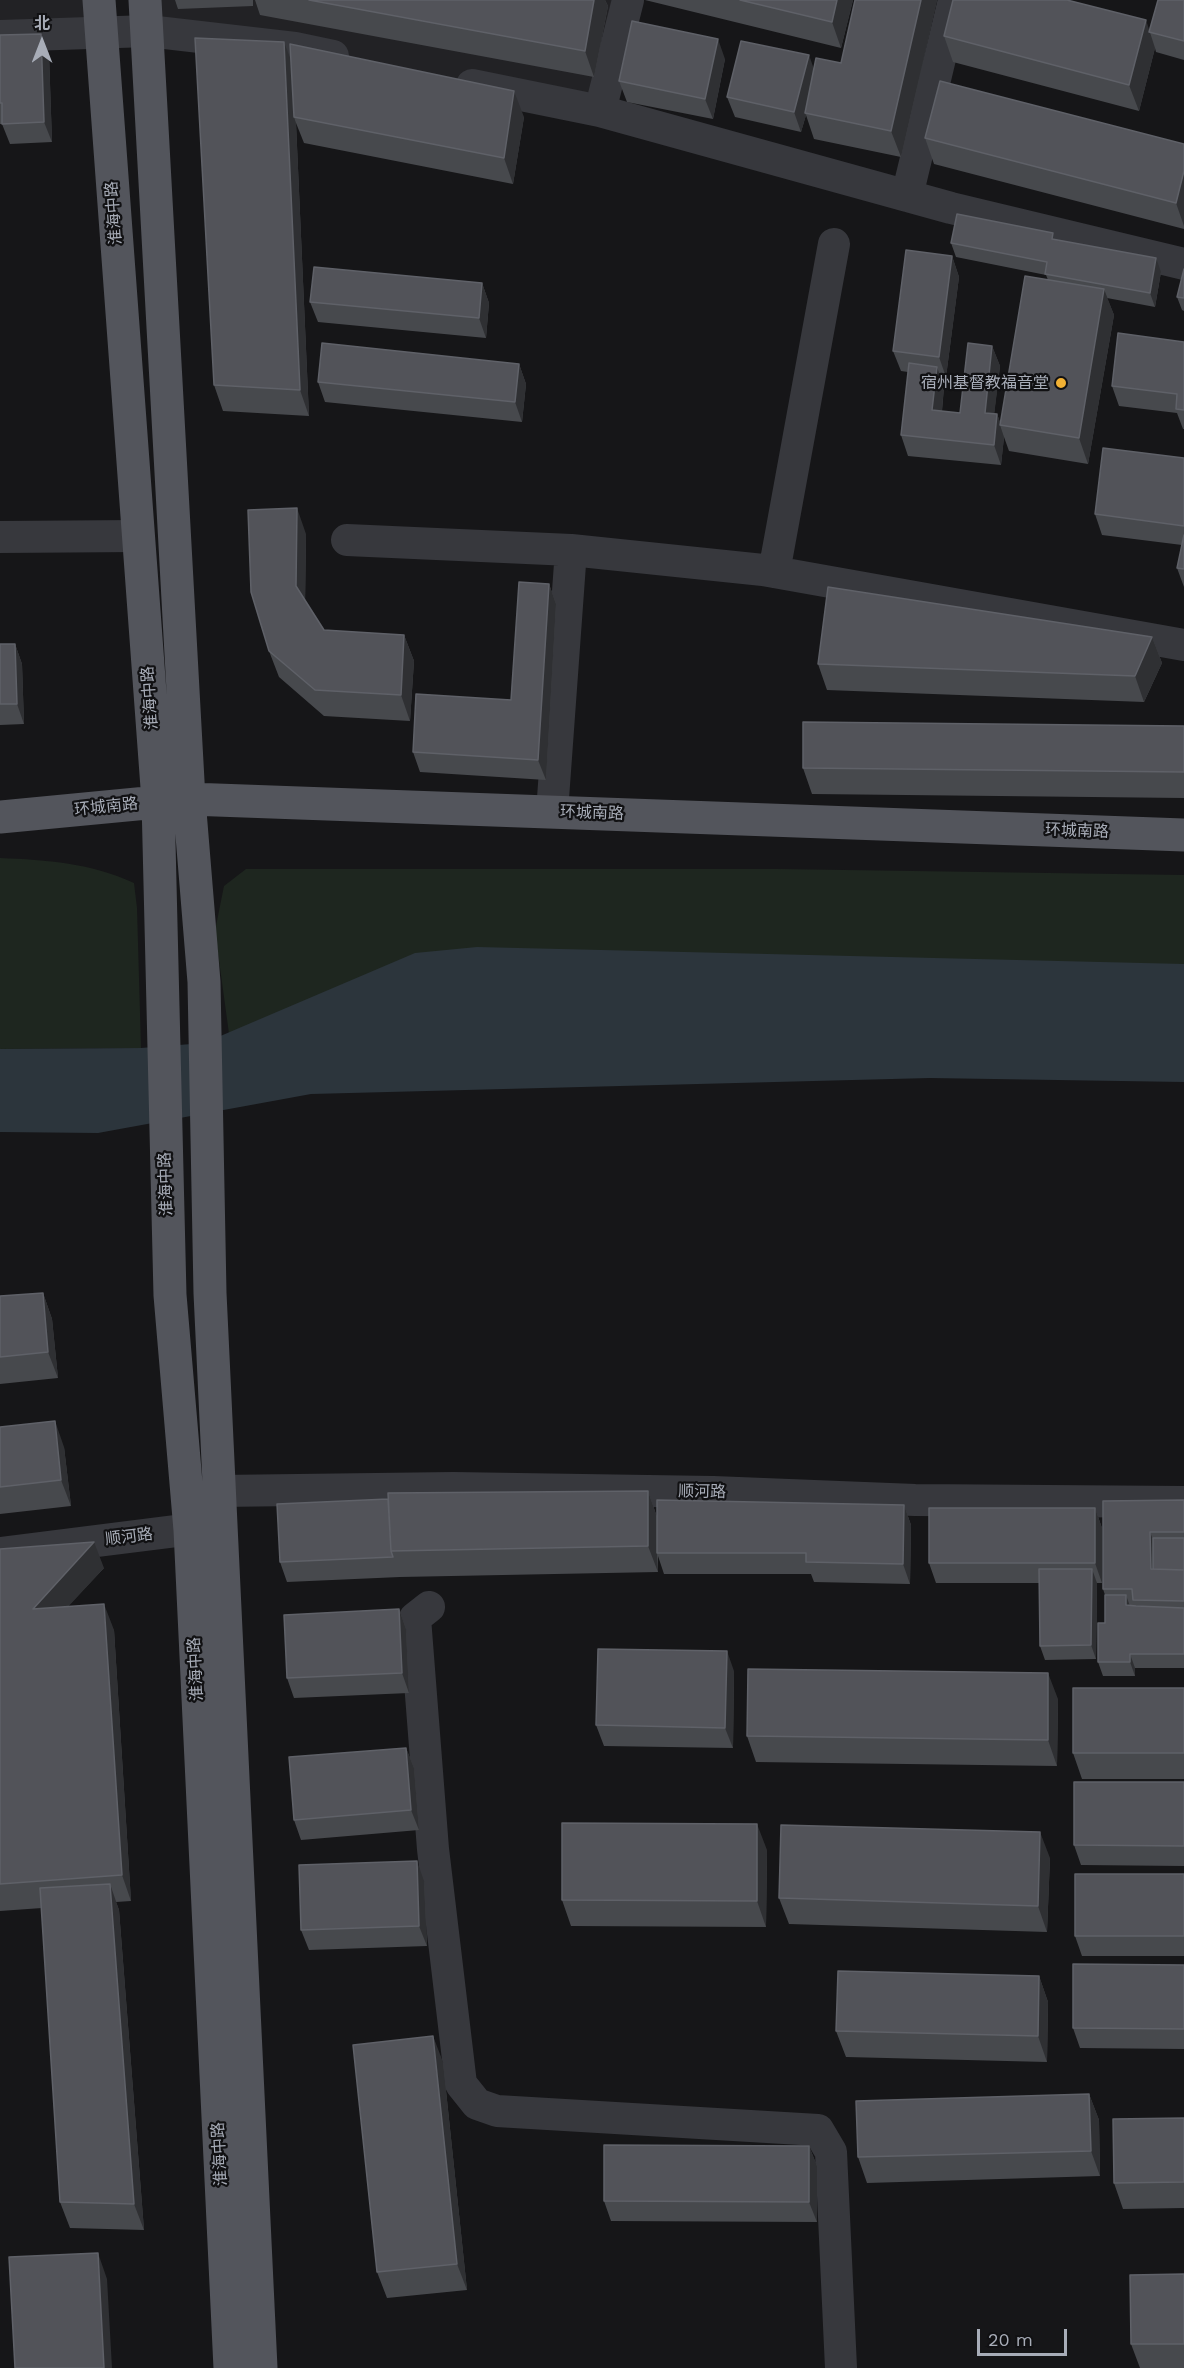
<!DOCTYPE html>
<meta charset="utf-8">
<style>
body{margin:0}
#map{position:relative;width:1184px;height:2368px;overflow:hidden;background:#161618;font-family:"Work Sans","Noto Sans SC",sans-serif}
canvas{display:block}
.north{position:absolute;left:12px;top:12px;width:60px;height:60px;-webkit-text-stroke:4px #111113;paint-order:stroke;rotate:0deg;font-size:16px;font-weight:700;line-height:24px;text-align:center;color:#a8adb8}
.north::after{content:'';display:block;margin:auto;width:21px;height:27px;background:#a8adb8;clip-path:polygon(50% 0,100% 100%,50% 72%,0 100%)}
.scale{position:absolute;left:977px;top:2329px;width:90px;height:27px;box-sizing:border-box;border:3px solid #a8adb8;border-top:0;padding-left:8px;font-size:18px;line-height:21px;white-space:nowrap;color:#a8adb8;-webkit-text-stroke:4px #111113;paint-order:stroke}
</style>
<div id="map">
<canvas width="1184" height="2368"></canvas>
<div class="north">北</div>
<div class="scale">20 m</div>
</div>
<script>
const g = document.querySelector('canvas').getContext('2d');
g.lineJoin = 'round';
function fill(path, color) { g.fillStyle = color; g.fill(path, 'evenodd'); }
function stroke(path, color, width, dash) { g.strokeStyle = color; g.lineWidth = width; g.lineCap = dash ? 'butt' : 'round'; g.setLineDash(dash || []); g.stroke(path); }
function drawText(font, color, halo, rows, align = 'center') {
  g.font = font + ' "Work Sans","Noto Sans SC",sans-serif'; g.lineWidth = 4.5; g.setLineDash([]); g.textBaseline = 'middle'; g.strokeStyle = halo; g.fillStyle = color; for (const [text, x, y, turn = 0] of rows) {
    g.save(); g.translate(x, y); g.rotate((+turn || 0) * Math.PI / 180); g.textAlign = isNaN(turn) ? turn : align; if (halo) g.strokeText(text, 0, 0); g.fillText(text, 0, 0); g.restore();
  }
}
const built = new Path2D(`
 M0 0H99L101 32 0 36Z
 M145 0H628L600 111 148 31Z`);
const green = new Path2D(`
 M0 858C47 860 91 863 134 883L137 908 141 1048 0 1049Z
 M246 869H778L1184 875V977L230 1041 215 931 224 886Z`);
const water = new Path2D(`
 M477 947 1184 964V1082L930 1078 311 1094 98 1133 0 1132V1049L141 1048 204 1043 415 953Z`);
const minor = new Path2D(`
 M0 36 148 31 295 48 333 56
 M472 85 600 111 951 208 1184 264
 M600 111 628 0
 M907 196 954 0
 M0 537 138 536
 M347 540 571 550
 M774 572 834 244
 M552 812 571 550 763 570 1184 645
 M219 1491 453 1488 713 1492 915 1500 1184 1502
 M0 1553 216 1526
 M429 1607 415 1618 433 1849 461 2084 477 2104 497 2111 818 2130 831 2152 841 2368`);
const major = new Path2D(`
 M99 0 158 801 170 1295 190 1530 230 2368
 M145 0 189 799 204 982 210 1293 261 2368
 M0 817 189 799 1184 835`);
const wall = new Path2D(`
 M175 0H253V6L178 9Z
 M255 0H605L608 6 594 77 260 15Z
 M645 0H853L841 48Z
 M855 0H937L901 157 814 139 806 115 801 132 735 117 727 97 814 69 841 63Z
 M1184 0V60L1156 52 1155 48 1139 111 953 62 944 36 1149 31Z
 M41 34 49 54 52 142 10 144 2 124H0V35Z
 M725 59 713 119 627 102 619 81Z
 M291 61 524 117 513 184 304 143 296 123 309 416 223 411 214 385Z
 M925 138 1184 144V229L934 164Z
 M1056 240 1161 272 1155 307 1107 298 1114 315 1088 464 1009 451 1004 437 1001 465 908 456 901 435 908 372 901 371 893 351 952 256 959 277 946 377H941L944 387 942 411 960 413 992 346 1000 366 994 414H997L1000 422 1048 280 1046 275 956 257 951 243Z
 M1184 269V311L1182 310 1177 297Z
 M482 283 489 303 486 338 318 322 310 302Z
 M1184 342V429H1183L1177 413 1119 406 1112 386Z
 M519 364 526 384 522 422 325 402 318 382Z
 M1184 458V587L1177 568 1182 545 1102 535 1095 514Z
 M306 534 305 601 324 630 404 635 414 661 410 721 324 716 279 677 269 651Z
 M549 584 556 604 546 780 420 772 413 752 511 700Z
 M1152 637 1162 663 1144 702 827 690 818 664Z
 M0 644H15L22 664 24 724 0 725Z
 M1184 726V798L812 794 803 768Z
 M43 1293 52 1319 58 1378 0 1384V1296Z
 M0 1427 64 1447 71 1506 0 1514Z
 M648 1491 657 1517 904 1505 911 1525 910 1584 814 1582 811 1574H664L658 1556V1572L400 1577 287 1582 280 1562Z
 M1184 1500V1668H1135V1676H1103L1098 1662 1105 1623V1595L1103 1589V1501Z
 M1095 1508 1102 1528V1583H1097L1096 1659 1045 1660 1040 1646 1039 1583H936L929 1563Z
 M0 1549 104 1568 68 1606 114 1630 131 1901 116 1902 119 1910 144 2230 70 2228 60 2202 42 1908 0 1911Z
 M399 1609 406 1629 409 1693 294 1698 287 1678Z
 M734 1671 733 1748 604 1746 596 1725Z
 M1184 1688V1779H1082L1073 1753Z
 M1058 1699 1057 1766 756 1762 747 1736Z
 M406 1748 414 1768 419 1830 301 1840 294 1820Z
 M1184 1782V1866L1081 1865 1074 1845Z
 M767 1850 766 1927 571 1926 562 1900Z
 M1050 1858 1047 1932 789 1924 779 1898Z
 M1184 1874V1956H1082L1075 1936Z
 M424 1881 427 1946 309 1950 301 1930Z
 M1184 1965V2049L1080 2048 1073 2028Z
 M1039 1976 1048 2002 1047 2062 846 2057 836 2031Z
 M443 2062 467 2290 387 2298 377 2272Z
 M1089 2094 1099 2120 1100 2176 867 2183 858 2157Z
 M1184 2118V2208L1123 2209 1114 2183Z
 M809 2146 817 2166V2222L611 2221 604 2201Z
 M1184 2274V2368H1140L1131 2344Z`);
const shadedWall = new Path2D(`
 M594 0H605L608 6 594 77 585 51Z
 M837 0H853L841 48 832 22Z
 M921 0H937L901 157 891 131Z
 M1146 20 1155 48 1139 111 1129 85Z
 M41 34 49 54 52 142 44 122Z
 M718 39 725 59 713 119 705 99Z
 M284 42 294 68V117L296 123 309 416 300 390Z
 M809 55 816 75 805 113 806 115 801 132 794 112Z
 M514 91 524 117 513 184 504 158Z
 M1184 171V226L1176 203Z
 M952 256 959 277 946 377 939 357Z
 M1156 258 1161 272 1155 307 1150 293Z
 M482 283 489 303 486 338 479 318Z
 M1104 289 1114 315 1088 464 1079 438Z
 M992 346 1000 366 992 433 985 413Z
 M519 364 526 384 522 422 515 402Z
 M937 367 944 387 940 430 932 410Z
 M997 414 1001 425H1000L1004 437 1001 465 994 445Z
 M297 508 306 534 305 612 296 586Z
 M549 584 556 604 546 780 538 760Z
 M404 635 414 661 410 721 401 695Z
 M1152 637 1162 663 1144 702 1135 676Z
 M15 644 22 664 24 724 17 704Z
 M43 1293 52 1319 58 1378 48 1352Z
 M55 1421 64 1447 71 1506 61 1480Z
 M648 1491 657 1517V1553L658 1572 648 1546Z
 M904 1505 911 1525 910 1584 903 1564Z
 M1095 1508 1102 1528V1583L1095 1563Z
 M1150 1532 1158 1552 1154 1576 1151 1569Z
 M94 1542 104 1568 42 1635 33 1609Z
 M1092 1569 1097 1583 1096 1659 1091 1645Z
 M1126 1595 1131 1609 1126 1605Z
 M104 1604 114 1630 131 1901 122 1875Z
 M399 1609 406 1629 409 1693 402 1673Z
 M727 1651 734 1671 733 1748 725 1728Z
 M1130 1654 1135 1668V1676L1130 1662Z
 M1048 1673 1058 1699 1057 1766 1048 1740Z
 M406 1748 414 1768 419 1830 411 1810Z
 M757 1824 767 1850 766 1927 757 1901Z
 M1040 1832 1050 1858 1047 1932 1038 1906Z
 M417 1861 424 1881 427 1946 419 1926Z
 M110 1884 119 1910 144 2230 134 2204Z
 M1039 1976 1048 2002 1047 2062 1038 2036Z
 M433 2036 443 2062 467 2290 457 2264Z
 M1089 2094 1099 2120 1100 2176 1091 2151Z
 M809 2146 817 2166V2222L809 2202Z
 M98 2253 107 2279 112 2368H104Z`);
const building = new Path2D(`
 M309 0H594L585 51Z
 M740 0H837L832 22Z
 M855 0H921L891 131 805 113 816 58 841 63Z
 M953 0H1067L1146 20 1129 85 944 36Z
 M1158 0H1184V41L1149 32Z
 M632 21 718 39 705 99 619 81Z
 M41 34 44 122 2 124V103H0V35Z
 M195 38 284 42 300 390 214 385Z
 M741 41 809 55 794 112 727 97Z
 M290 44 514 91 504 158 294 117Z
 M940 81 1184 144V171L1176 203 925 138Z
 M957 214 1053 233 1052 239 1156 258 1150 293 1045 274 1047 262 951 243Z
 M906 250 952 256 939 357 893 351Z
 M314 267 482 283 479 318 310 302Z
 M1184 269V298L1177 297Z
 M1025 276 1104 289 1079 438 1000 425Z
 M1118 333 1184 342V410L1176 409 1177 394 1112 386Z
 M322 343 519 364 515 402 318 382Z
 M968 343 992 346 985 413 997 414 994 445 901 435 909 363 937 367 932 410 960 413Z
 M1103 448 1184 458V526L1095 514Z
 M297 508 296 586 324 630 404 635 401 695 315 690 269 651 251 592 248 510Z
 M1184 535V569L1177 568Z
 M519 582 549 584 538 760 413 752 416 694 511 700Z
 M828 587 1152 637 1135 676 818 664Z
 M0 644H15L17 704H0Z
 M803 722 1184 726V772L803 768Z
 M43 1293 48 1352 0 1357V1296Z
 M55 1421 61 1480 0 1487V1427Z
 M648 1491V1546L391 1551 388 1493Z
 M388 1499 391 1551 393 1557 280 1562 277 1504Z
 M657 1500 904 1505 903 1564 806 1562V1553H657Z
 M1184 1500V1532H1150L1151 1569 1184 1570V1601L1133 1600 1132 1589H1103V1501Z
 M929 1508H1095V1563H929Z
 M1153 1538H1184V1570L1153 1569Z
 M94 1542 33 1609 104 1604 122 1875 0 1884V1549Z
 M1039 1569H1092L1091 1645 1040 1646Z
 M1105 1595H1126V1605L1136 1606 1184 1608V1654H1130V1662H1098V1623H1105Z
 M399 1609 402 1673 287 1678 284 1615Z
 M598 1649 727 1651 725 1728 596 1725Z
 M748 1669 1048 1673V1740L747 1736Z
 M1073 1688H1184V1753H1073Z
 M406 1748 411 1810 294 1820 289 1757Z
 M1074 1782H1184V1846L1074 1845Z
 M562 1823 757 1824V1901L562 1900Z
 M781 1825 1040 1832 1038 1906 779 1898Z
 M417 1861 419 1926 301 1930 299 1865Z
 M1075 1874H1184V1936H1075Z
 M110 1884 134 2204 60 2202 40 1888Z
 M1073 1964 1184 1965V2029L1073 2028Z
 M838 1971 1039 1976 1038 2036 836 2031Z
 M433 2036 457 2264 377 2272 353 2045Z
 M1089 2094 1091 2151 858 2157 856 2101Z
 M1184 2118V2182L1114 2183 1113 2119Z
 M604 2145 809 2146V2202L604 2201Z
 M98 2253 104 2368H15L9 2257Z
 M1184 2274V2344H1131L1130 2275Z`);
const markers = [
 [1061,383,6,"#f2b134"]
];
const streetNames = [
 ["淮海中路",114,213,-94],
 ["淮海中路",150,698,-94],
 ["环城南路",106,807,-6],
 ["环城南路",592,813,2],
 ["环城南路",1077,831,2],
 ["淮海中路",166,1184,-92],
 ["顺河路",702,1492,1],
 ["顺河路",129,1537,-7],
 ["淮海中路",196,1669,-93],
 ["淮海中路",220,2154,-93]
];
const poiNames = [
 ["宿州基督教福音堂",1049,383]
];
fill(built, '#222225');
fill(green, '#1e261f');
fill(water, '#2c353c');
stroke(minor, '#37383d', 32);
stroke(major, '#53555c', 33);
fill(wall, '#47494d');
fill(shadedWall, '#2f3033');
fill(building, '#525359');
stroke(building, '#5f6168', 1.5);
for (const [x, y, r, color] of markers) { const dot = new Path2D(); dot.arc(x, y, r, 0, 2 * Math.PI); g.fillStyle = color; g.fill(dot); stroke(dot, '#111113', 2); }
drawText('16px', '#a8adb8', '#111113', streetNames);
drawText('16px', '#a8adb8', '#111113', poiNames, 'right');
</script>
